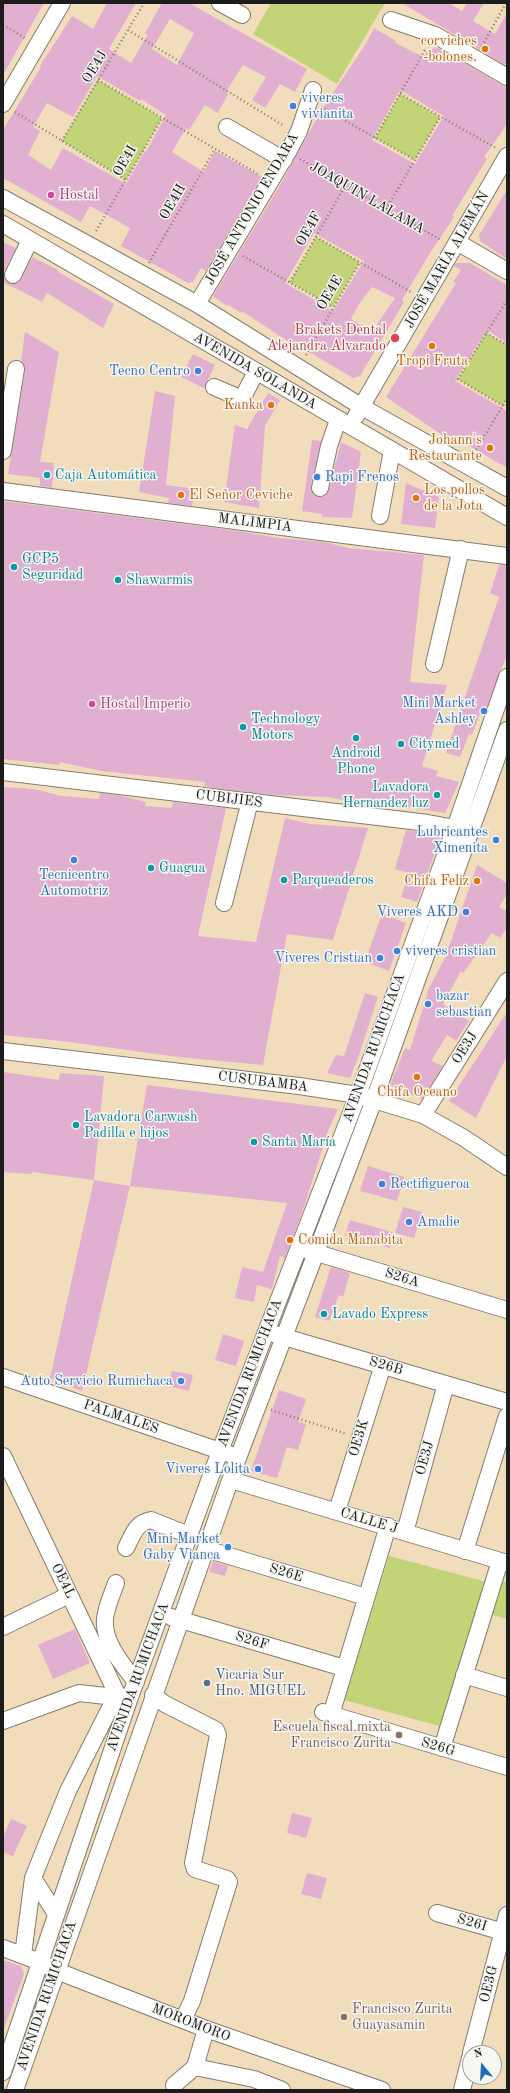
<!DOCTYPE html>
<meta charset="utf-8">
<style>
body{margin:0}
#map{position:relative;width:510px;height:2093px;overflow:hidden;background:#f1dcbc;font-family:"Old Standard TT",serif}
canvas{display:block}
.frame{position:absolute;inset:0;border:4px solid #1c1c1c;pointer-events:none}
.north{position:absolute;left:462px;top:2045px;width:40px;height:40px;box-sizing:border-box;background:#f6f6f2;border:1px solid #9f9f9c;border-radius:50%;rotate:342deg;font-size:11px;font-weight:700;line-height:16px;text-align:center;color:#1c1c1c}
.north::after{content:'';display:block;margin:auto;width:14px;height:18px;background:#1f6fb2;clip-path:polygon(50% 0,100% 100%,50% 72%,0 100%)}
</style>
<div id="map">
<canvas width="510" height="2093"></canvas>
<div class="frame"></div>
<div class="north">N</div>
</div>
<script>
const g = document.querySelector('canvas').getContext('2d');
g.lineJoin = 'round';
function fill(path, color) { g.fillStyle = color; g.fill(path, 'evenodd'); }
function stroke(path, color, width, dash) { g.strokeStyle = color; g.lineWidth = width; g.lineCap = dash ? 'butt' : 'round'; g.setLineDash(dash || []); g.stroke(path); }
function drawText(font, color, halo, rows, align = 'center') {
  g.font = font + ' "Old Standard TT",serif'; g.lineWidth = 3; g.setLineDash([]); g.textBaseline = 'middle'; g.strokeStyle = halo; g.fillStyle = color; for (const [text, x, y, turn = 0] of rows) {
    g.save(); g.translate(x, y); g.rotate((+turn || 0) * Math.PI / 180); g.textAlign = isNaN(turn) ? turn : align; if (halo) g.strokeText(text, 0, 0); g.fillText(text, 0, 0); g.restore();
  }
}
const green = new Path2D(`
 M271 3H385L337 84 253 34Z
 M98 80 162 118 126 180 62 141Z
 M400 94 440 117 415 160 375 138Z
 M316 237 360 262 333 307 290 282Z
 M486 333 507 345V399L503 406 458 379Z
 M389 1556 487 1582 443 1727 344 1700Z
 M499 1580 507 1582V1619L489 1614Z`);
const building = new Path2D(`
 M3 3H44L3 75Z
 M107 3H136L109 49 131 63 148 34 145 33 162 3H189L307 69 295 92 280 84 265 108 252 100 266 77 243 65 226 92 228 94 218 113 205 105 189 130 186 128 172 152 204 172 215 151 262 177 206 271 201 268 193 282 188 283 121 246 130 228 90 206 81 222 3 178V130L41 67 40 66 72 16 93 29ZM170 19 194 33 177 65 152 49ZM97 76 140 101 141 99 166 115 146 152 145 151 126 184 63 148 51 170 28 155 40 131 33 127 47 103 73 117Z
 M402 3H449L462 11 467 3H484L473 21 495 34 507 13V62L505 65Z
 M374 28 396 41 395 43 424 57 429 49 439 48 507 88V124L484 157 487 159 452 216 454 217 430 253 402 300 404 302 360 376 353 378 299 346 298 348 242 311 241 313 227 304V306L213 296 279 187 321 111 367 42ZM400 90 444 116 415 164 372 140ZM314 233 364 261 333 311 285 283ZM372 287 395 298 372 332 351 319 359 304Z
 M507 190V259L480 241 479 235Z
 M3 242 16 248 4 271 5 281 13 284 19 283 32 257 58 270 57 271 114 304 103 328 47 293 42 302 3 282Z
 M456 263H470L507 285V343L487 330 455 381 507 411V468L461 441 460 444 439 433 386 397 456 283 453 282 461 270 454 266Z
 M25 332 59 352 40 462 54 463 52 488 40 486V478L8 474 25 370 21 361Z
 M193 354 215 365 204 388 181 377Z
 M155 391 175 396 166 485 195 489 192 506 168 503 169 498 139 492Z
 M268 393 280 400 265 426 259 508 224 502 235 425 247 429Z
 M312 440 321 441 311 486 313 495 318 497H323L329 490 341 442 361 452 352 518 322 517V514L302 511Z
 M406 483 439 497 435 528 401 524Z
 M3 501 231 530 279 538 324 542 349 548 424 555 410 682 447 685 422 766 438 771 436 776 459 782 445 813 361 800V803L327 797 272 795 214 788 204 786 205 782 101 771 60 762 59 765 3 759Z
 M499 565H507V654L484 716 480 714 472 735 469 734 460 757 446 753 499 597 490 593Z
 M3 787 33 789 62 796 99 799 100 793 118 795 146 802 145 806 172 808 173 802 226 808 198 936 256 942 285 818 310 824 368 828 333 940 287 934 263 1065 178 1057 62 1041 3 1035Z
 M406 830 436 834 440 839 417 902 401 897 409 873 395 869Z
 M477 865 507 883V894L499 907 507 911V928L500 938 492 933 463 973 461 971 443 1004 469 1021 456 1041 447 1035 431 1061 443 1066 422 1099 390 1085 405 1048 410 1050 429 988 445 958Z
 M382 914 406 923 389 971 365 962Z
 M365 993 378 997 358 1058 350 1078 327 1073 336 1055 344 1056Z
 M507 1012V1056L476 1118 449 1101Z
 M3 1072 59 1080 60 1073 104 1076 94 1180 32 1172 31 1174 3 1172Z
 M147 1085 338 1109 328 1131 303 1210 285 1258 280 1256 272 1289 257 1285 254 1302 235 1298 242 1267 263 1272 287 1203 130 1186Z
 M368 1166 404 1177 397 1201 360 1191Z
 M94 1180 130 1186 82 1391 50 1378Z
 M403 1207 422 1212 414 1238 395 1233Z
 M350 1220 395 1233 390 1248 345 1235Z
 M331 1267 350 1273 343 1297 339 1295 329 1321 315 1317Z
 M223 1334 244 1341 236 1366 215 1360Z
 M172 1371 193 1375 189 1391 168 1386Z
 M279 1390 306 1399 298 1422 306 1424 298 1450 287 1447 277 1478 251 1471Z
 M213 1561 228 1566 225 1576 209 1572Z
 M75 1629 90 1663 53 1679 38 1645Z
 M292 1813 312 1818 306 1838 287 1833Z
 M11 1819 27 1826 13 1856 3 1852V1837Z
 M307 1873 327 1878 321 1899 301 1894Z
 M3 1960 21 1966 24 1974 4 2028Z`);
const path = new Path2D(`
 M3 25 25 38
 M128 30 284 126
 M482 46 506 3
 M98 80 258 174
 M400 94 496 148
 M321 107 415 160
 M15 112 126 180
 M375 138 426 48
 M62 141 144 3
 M300 159 441 240
 M386 209 440 117
 M96 231 162 118
 M316 237 411 292
 M243 256 333 307
 M149 263 215 149
 M290 282 345 186
 M486 333 507 345
 M306 355 360 262
 M503 406 458 379 507 300
 M474 453 507 399
 M271 1410 347 1434`);
const minor = new Path2D(`
 M220 3 242 15
 M391 20 435 35 507 77
 M3 104 62 3
 M227 127 284 160
 M3 198 197 304 362 407 507 488
 M3 224 507 517
 M457 242 507 271
 M13 275 30 240
 M197 304 288 152 299 131 313 90
 M214 387 240 398 244 395 256 372
 M356 416 507 156
 M3 451 16 369
 M320 488 329 446 338 420
 M3 491 507 556
 M380 516 392 450
 M434 664 461 549
 M3 772 428 823 455 828
 M224 903 250 801
 M3 1051 299 1086 358 1095 423 1115 464 1138 507 1167
 M423 1115 507 981
 M307 1250 507 1310
 M274 1334 507 1402
 M3 1377 229 1454
 M3 1456 117 1694 126 1699
 M231 1480 507 1563
 M337 1511 383 1365
 M405 1532 446 1384
 M126 1548C133 1535 135 1523 151 1520L189 1535
 M206 1549 366 1597
 M465 1551 507 1416
 M116 1583C112 1595 106 1607 105 1619 103 1642 122 1664 136 1682
 M171 1617 344 1668
 M3 1627 69 1595
 M464 1675 507 1688
 M153 1695 165 1704 216 1730 218 1735 193 1863 195 1869 227 1879 229 1882 192 2001 183 2020
 M323 1712 507 1767
 M331 1715 388 1526
 M3 1721 79 1693 115 1697
 M442 1748 500 1561
 M33 1878 56 1914
 M437 1913 507 1933
 M3 1948 40 1962 57 1971 206 2029 382 2090
 M23 1955 33 1878 68 1791 117 1694
 M471 2053 507 1915
 M195 2067 254 2079 282 2090
 M3 2072 129 1700 220 1451 358 1095 455 828 507 677
 M174 2085 195 2067 206 2029
 M15 2090 238 1458 374 1100 507 730
 M462 2090 470 2058`);
const markers = [
 [485,49,4,"#e8710a"],
 [293,106,4,"#3f7fe0"],
 [51,195,4,"#d1479c"],
 [395,338,5,"#e0444e"],
 [432,346,4,"#e8710a"],
 [198,371,4,"#3f7fe0"],
 [271,405,4,"#e8710a"],
 [490,448,4,"#e8710a"],
 [47,475,4,"#0f9aa8"],
 [317,477,4,"#3f7fe0"],
 [181,495,4,"#e8710a"],
 [416,498,4,"#e8710a"],
 [14,567,4,"#0f9aa8"],
 [118,580,4,"#0f9aa8"],
 [92,704,4,"#d1479c"],
 [484,711,4,"#3f7fe0"],
 [243,727,4,"#0f9aa8"],
 [356,738,4,"#0f9aa8"],
 [401,744,4,"#0f9aa8"],
 [437,795,4,"#0f9aa8"],
 [496,840,4,"#3f7fe0"],
 [74,860,4,"#3f7fe0"],
 [151,868,4,"#0f9aa8"],
 [284,880,4,"#0f9aa8"],
 [477,881,4,"#e8710a"],
 [466,912,4,"#3f7fe0"],
 [397,951,4,"#3f7fe0"],
 [380,958,4,"#3f7fe0"],
 [428,1004,4,"#3f7fe0"],
 [417,1077,4,"#e8710a"],
 [76,1125,4,"#0f9aa8"],
 [254,1142,4,"#0f9aa8"],
 [382,1184,4,"#3f7fe0"],
 [409,1222,4,"#3f7fe0"],
 [290,1240,4,"#e8710a"],
 [324,1314,4,"#0f9aa8"],
 [181,1381,4,"#3f7fe0"],
 [258,1469,4,"#3f7fe0"],
 [228,1547,4,"#3f7fe0"],
 [207,1683,4,"#5c6f8a"],
 [399,1735,4,"#8d6e63"],
 [344,2017,4,"#8d6e63"]
];
const foodNames = [
 ["corviches",477,41],
 ["-bolones.",477,57],
 ["Tropi Fruta",432,361,"center"],
 ["Kanka",263,405],
 ["Johann's",482,440],
 ["Restaurante",482,456],
 ["Los pollos",424,490,"left"],
 ["de la Jota",424,506,"left"],
 ["El Señor Ceviche",189,495,"left"],
 ["Chifa Feliz",469,881],
 ["Chifa Oceano",417,1092,"center"],
 ["Comida Manabita",298,1240,"left"]
];
const streetNames = [
 ["OE4J",95,67,-59],
 ["OE4I",125,161,-60],
 ["JOAQUIN LALAMA",367,198,30],
 ["OE4H",173,202,-60],
 ["JOSÉ ANTONIO ENDARA",252,209,-60],
 ["OE4F",309,229,-60],
 ["JOSÉ MARÍA ALEMÁN",447,260,-60],
 ["OE4E",330,293,-60],
 ["AVENIDA SOLANDA",255,371,30],
 ["MALIMPIA",255,523,7],
 ["CUBIJIES",229,799,7],
 ["AVENIDA RUMICHACA",374,1048,-70],
 ["OE3J",465,1048,-58],
 ["CUSUBAMBA",263,1082,7],
 ["S26A",402,1278,17],
 ["S26B",386,1366,16],
 ["AVENIDA RUMICHACA",250,1373,-69],
 ["PALMALES",121,1417,19],
 ["OE3K",359,1438,-73],
 ["OE3J",425,1458,-74],
 ["CALLE J",369,1521,17],
 ["S26E",286,1573,17],
 ["OE4L",63,1581,64],
 ["S26F",252,1641,17],
 ["AVENIDA RUMICHACA",138,1677,-70],
 ["S26G",438,1747,17],
 ["S26I",472,1923,16],
 ["OE3G",489,1984,-76],
 ["AVENIDA RUMICHACA",47,1996,-71],
 ["MOROMORO",191,2023,21]
];
const shopNames = [
 ["viveres",301,98,"left"],
 ["vivianita",301,114,"left"],
 ["Tecno Centro",190,371],
 ["Rapi Frenos",325,477,"left"],
 ["Mini Market",476,703],
 ["Ashley",476,719],
 ["Lubricantes",488,832],
 ["Ximenita",488,848],
 ["Tecnicentro",74,875,"center"],
 ["Automotriz",74,891,"center"],
 ["Viveres AKD",458,912],
 ["viveres cristian",405,951,"left"],
 ["Viveres Cristian",372,958],
 ["bazar",436,996,"left"],
 ["sebastian",436,1012,"left"],
 ["Rectifigueroa",390,1184,"left"],
 ["Amalie",417,1222,"left"],
 ["Auto Servicio Rumichaca",173,1381],
 ["Viveres Lolita",250,1469],
 ["Mini Market",220,1539],
 ["Gaby Vianca",220,1555]
];
const hotelNames = [
 ["Hostal",59,195],
 ["Hostal Imperio",100,704]
];
const healthNames = [
 ["Brakets Dental",386,330],
 ["Alejandra Alvarado",386,346]
];
const cultureNames = [
 ["Caja Automática",55,475],
 ["GCP5",22,559],
 ["Seguridad",22,575],
 ["Shawarmis",126,580],
 ["Technology",251,719],
 ["Motors",251,735],
 ["Citymed",409,744],
 ["Android",356,753,"center"],
 ["Phone",356,769,"center"],
 ["Lavadora",429,787,"right"],
 ["Hernandez luz",429,803,"right"],
 ["Guagua",159,868],
 ["Parqueaderos",292,880],
 ["Lavadora Carwash",84,1117],
 ["Padilla e hijos",84,1133],
 ["Santa María",262,1142],
 ["Lavado Express",332,1314]
];
const serviceNames = [
 ["Vicaria Sur",215,1675],
 ["Hno. MIGUEL",215,1691]
];
const educationNames = [
 ["Escuela fiscal mixta",391,1727],
 ["Francisco Zurita",391,1743],
 ["Francisco Zurita",352,2009,"left"],
 ["Guayasamin",352,2025,"left"]
];
fill(green, '#c2d477');
fill(building, '#e1b0d1');
stroke(minor, '#867c6c', 18);
stroke(path, '#867c6c', 2.5, [1, 3]);
stroke(minor, '#fff', 16);
for (const [x, y, r, color] of markers) { const dot = new Path2D(); dot.arc(x, y, r, 0, 2 * Math.PI); g.fillStyle = color; g.fill(dot); stroke(dot, '#f6f6f2', 1.5); }
drawText('14px', '#c56008', '#f6f6f2', foodNames, 'right');
drawText('14px', '#1c1c1c', '#f6f6f2', streetNames);
drawText('14px', '#366cbe', '#f6f6f2', shopNames, 'right');
drawText('14px', '#b23c85', '#f6f6f2', hotelNames, 'left');
drawText('14px', '#be3a42', '#f6f6f2', healthNames, 'right');
drawText('14px', '#0d838f', '#f6f6f2', cultureNames, 'left');
drawText('14px', '#4e5e75', '#f6f6f2', serviceNames, 'left');
drawText('14px', '#785e54', '#f6f6f2', educationNames, 'right');
</script>
